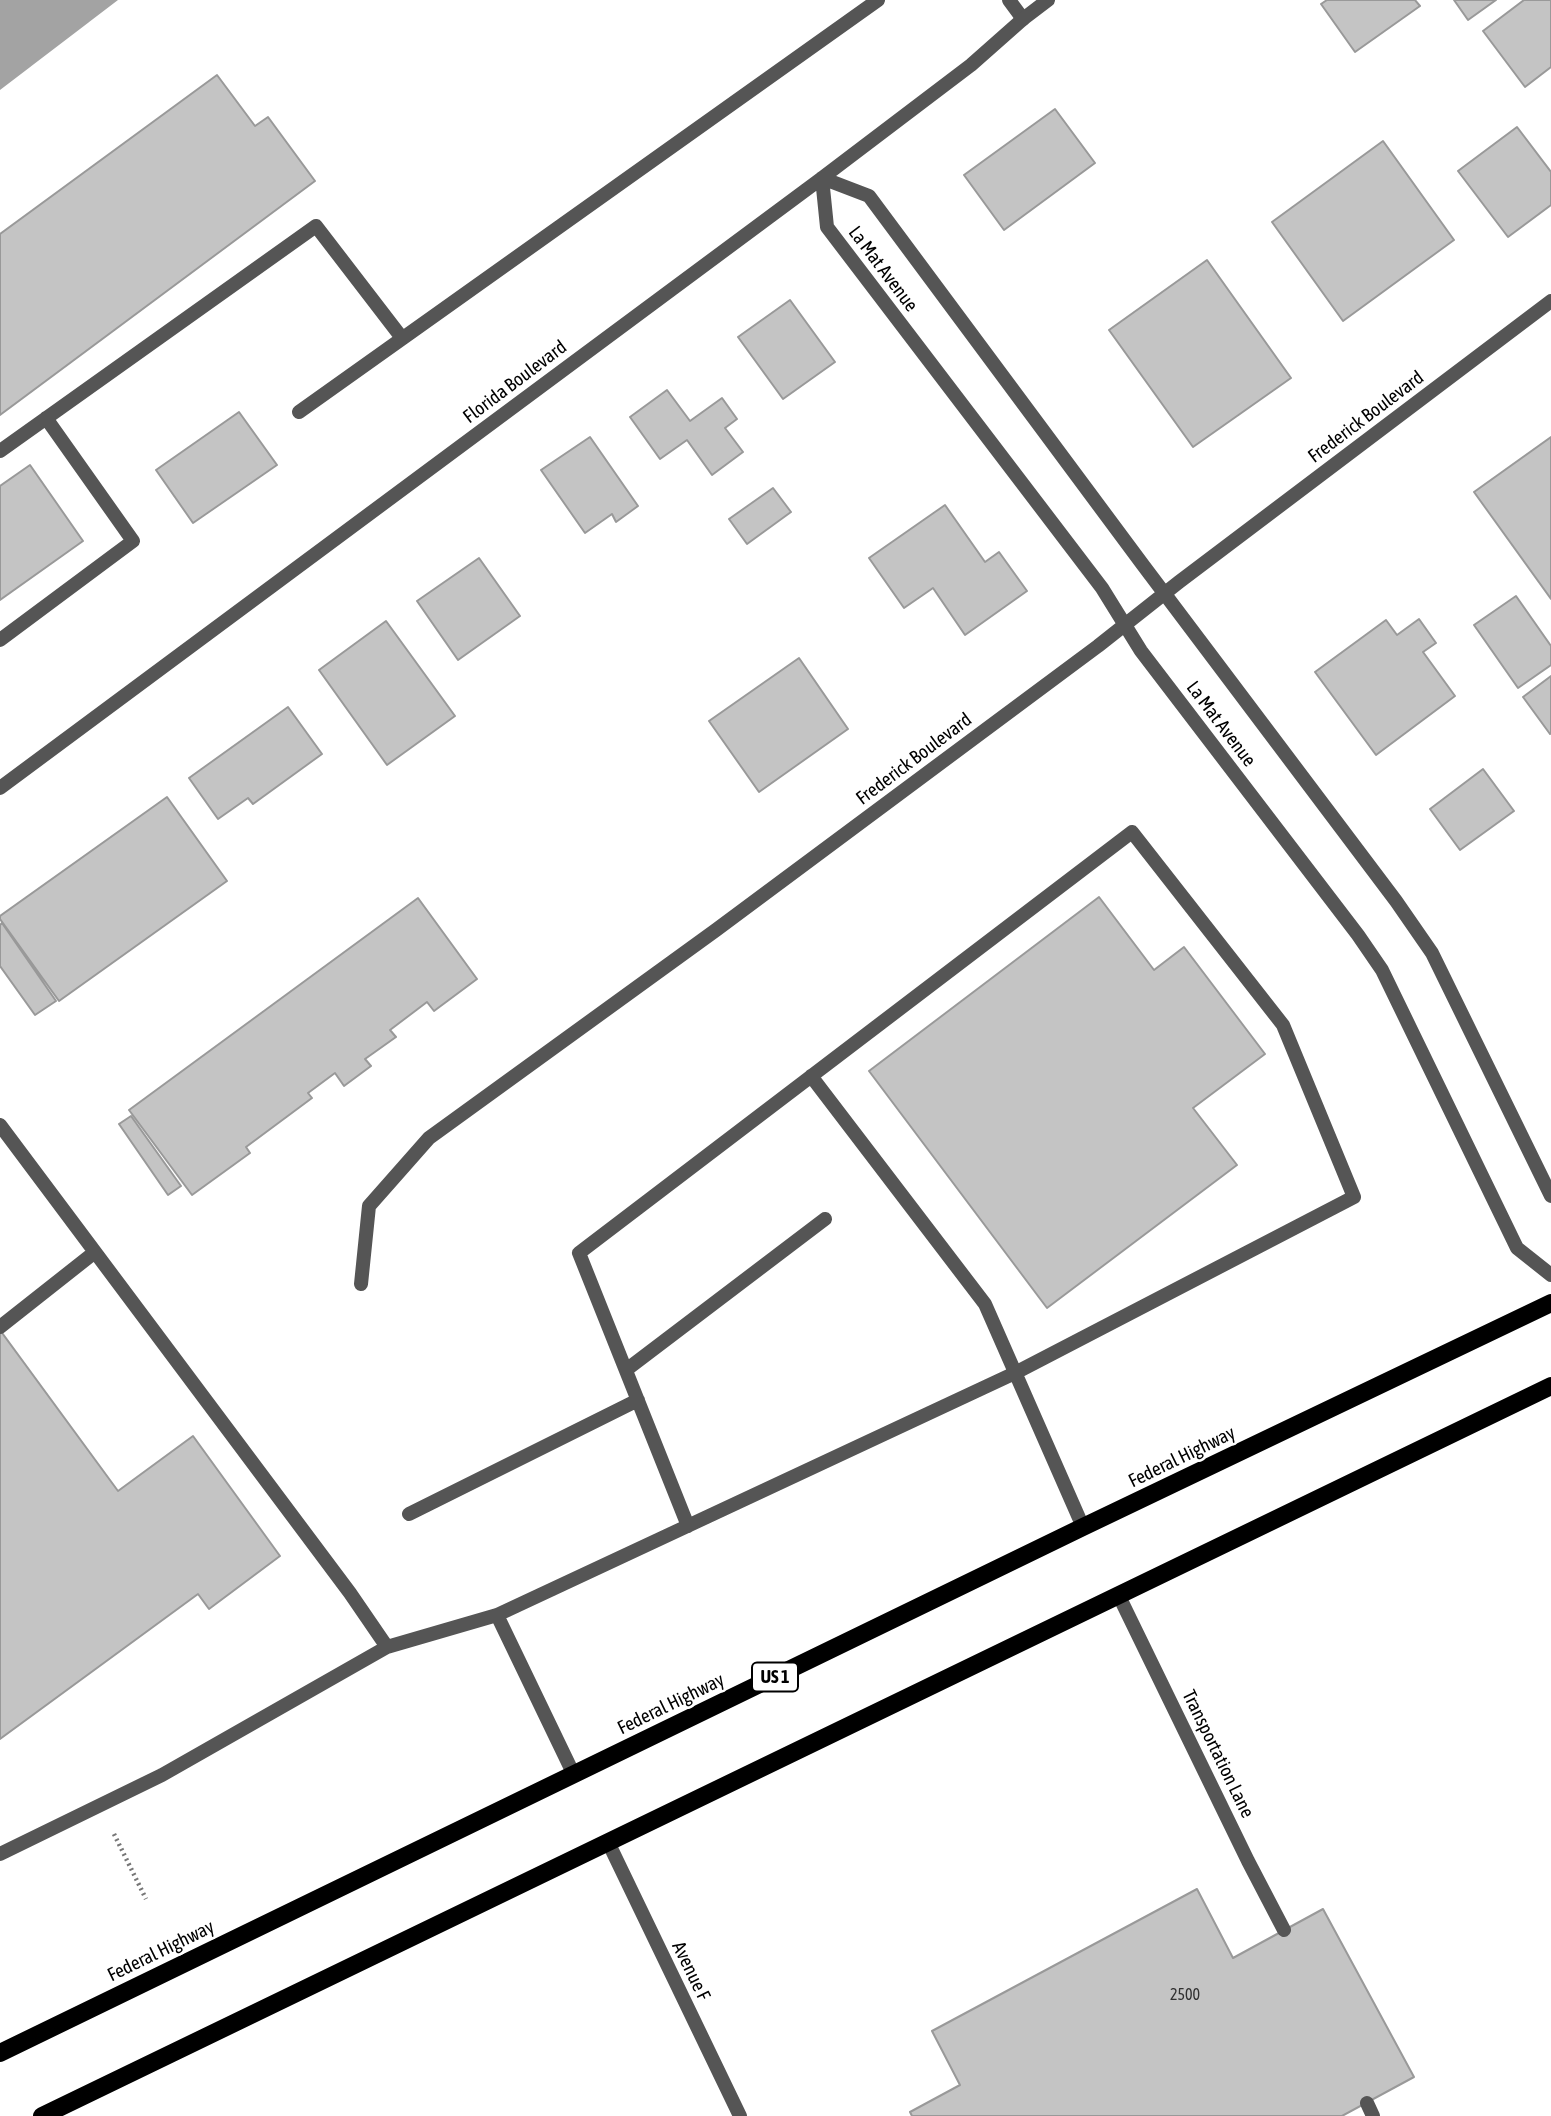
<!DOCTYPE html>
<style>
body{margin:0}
canvas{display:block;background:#fff}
</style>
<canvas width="1551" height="2116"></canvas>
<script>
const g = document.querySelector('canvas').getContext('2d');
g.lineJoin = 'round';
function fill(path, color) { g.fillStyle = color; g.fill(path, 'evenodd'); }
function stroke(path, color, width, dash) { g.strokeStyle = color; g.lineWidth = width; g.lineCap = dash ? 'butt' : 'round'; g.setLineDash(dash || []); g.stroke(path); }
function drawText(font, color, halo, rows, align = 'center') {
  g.font = font + ' "Asap Condensed",sans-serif'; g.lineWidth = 5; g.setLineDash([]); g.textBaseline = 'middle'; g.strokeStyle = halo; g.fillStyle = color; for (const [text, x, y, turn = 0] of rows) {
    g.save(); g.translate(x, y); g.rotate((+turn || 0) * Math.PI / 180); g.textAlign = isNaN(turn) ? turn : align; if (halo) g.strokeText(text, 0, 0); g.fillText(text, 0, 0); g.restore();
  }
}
const water = new Path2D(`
 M0 0H118L0 90Z`);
const building = new Path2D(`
 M1327 0H1415L1420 6 1355 52 1321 4Z
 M1454 0H1496L1468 20Z
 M1524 0H1551V67L1525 87 1483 31Z
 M217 75 255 126 268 117 315 181 0 415V234Z
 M1055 109 1095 163 1004 230 964 175Z
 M1517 127 1551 172V205L1508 237 1458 171Z
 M1383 141 1454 240 1343 321 1272 222Z
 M1207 260 1291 378 1193 447 1109 330Z
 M790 300 835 362 783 399 738 337Z
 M667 390 690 421 722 398 737 419 725 428 743 452 712 475 687 440 660 459 630 417Z
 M239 412 277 465 193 523 156 470Z
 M590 437 638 506 616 522 612 514 585 533 541 470Z
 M1551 437V599L1474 492Z
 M30 465 83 541 0 600V486Z
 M773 488 791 512 747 544 729 519Z
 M945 505 985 562 999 552 1027 591 965 635 933 588 904 608 869 558Z
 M479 558 520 616 458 660 417 601Z
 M1516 596 1551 646V665L1518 688 1474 625Z
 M1419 619 1436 643 1423 652 1455 696 1376 755 1315 672 1386 620 1397 635Z
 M386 621 455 716 387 765 319 670Z
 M799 658 848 729 759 792 709 721Z
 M1551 676V733L1550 734 1523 697Z
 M288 707 322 754 253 804 248 798 218 819 189 778Z
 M1483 769 1514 811 1460 850 1430 809Z
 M167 797 227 881 59 1001 0 919V916Z
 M1099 897 1154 970 1184 947 1265 1054 1193 1108 1237 1165 1047 1308 869 1071Z
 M418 898 477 979 434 1011 427 1002 390 1030 396 1037 365 1059 371 1066 344 1086 335 1073 308 1093 312 1098 246 1147 250 1153 192 1195 129 1110Z
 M2 923 56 1001 35 1015 0 966V925Z
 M131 1116 181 1186 168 1195 119 1124Z
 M0 1330 118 1491 193 1436 280 1556 209 1609 198 1594 0 1739Z
 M1197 1889 1233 1958 1323 1909 1414 2077 1342 2116H912L910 2112 960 2085 932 2031Z`);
const path = new Path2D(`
 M114 1834 146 1899`);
const service = new Path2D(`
 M1009 0 1023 19
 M299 412 878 0
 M0 451 316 226 402 338
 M0 640 133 541 46 418
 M811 1076 985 1304 1083 1527
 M0 1125 350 1593 387 1647 162 1775 0 1854
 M0 1327 95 1252
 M626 1370 825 1219
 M409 1514 638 1400
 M1118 1594 1248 1861 1284 1930
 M497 1615 574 1775
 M387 1647 497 1615 1015 1373 1354 1197 1283 1025 1132 832 579 1253 688 1526
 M1367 2103 1373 2116`);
const minor = new Path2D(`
 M0 788 822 178 971 65 1023 19 1048 0
 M1551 1196 1432 953 1396 901 1143 565 869 196 822 178 827 227 1102 588 1141 651 1358 935 1382 970 1517 1248 1551 1275
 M361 1284 369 1206 429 1138 716 930 1098 646 1179 582 1551 301
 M608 1842 740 2116`);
const primary = new Path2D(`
 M0 2053 1083 1527 1551 1303
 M42 2116 1551 1386`);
const numberNames = [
 ["2500",1185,1995]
];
const shields = [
 [775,1677,46]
];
const shieldNames = [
 ["US 1",775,1677]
];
const streetNames = [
 ["La Mat Avenue",883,269,53],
 ["Florida Boulevard",515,382,-37],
 ["Frederick Boulevard",1366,417,-37],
 ["La Mat Avenue",1221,724,53],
 ["Frederick Boulevard",914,759,-37],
 ["Federal Highway",1182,1457,-26],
 ["Federal Highway",671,1704,-26],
 ["Transportation Lane",1218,1754,64],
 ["Federal Highway",161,1951,-26],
 ["Avenue F",691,1971,64]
];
fill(water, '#a3a3a3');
fill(building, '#c4c4c4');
stroke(building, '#999', 2);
stroke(path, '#777', 4.5, [2, 3.5]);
stroke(service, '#555', 14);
stroke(minor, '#555', 14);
stroke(primary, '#000', 18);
drawText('16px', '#313131', null, numberNames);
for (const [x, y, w] of shields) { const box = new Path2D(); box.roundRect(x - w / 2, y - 14.5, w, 29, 5); g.fillStyle = '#fff'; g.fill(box); stroke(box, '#000', 2); }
drawText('bold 18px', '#000', null, shieldNames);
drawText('19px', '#000', '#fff', streetNames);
</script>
